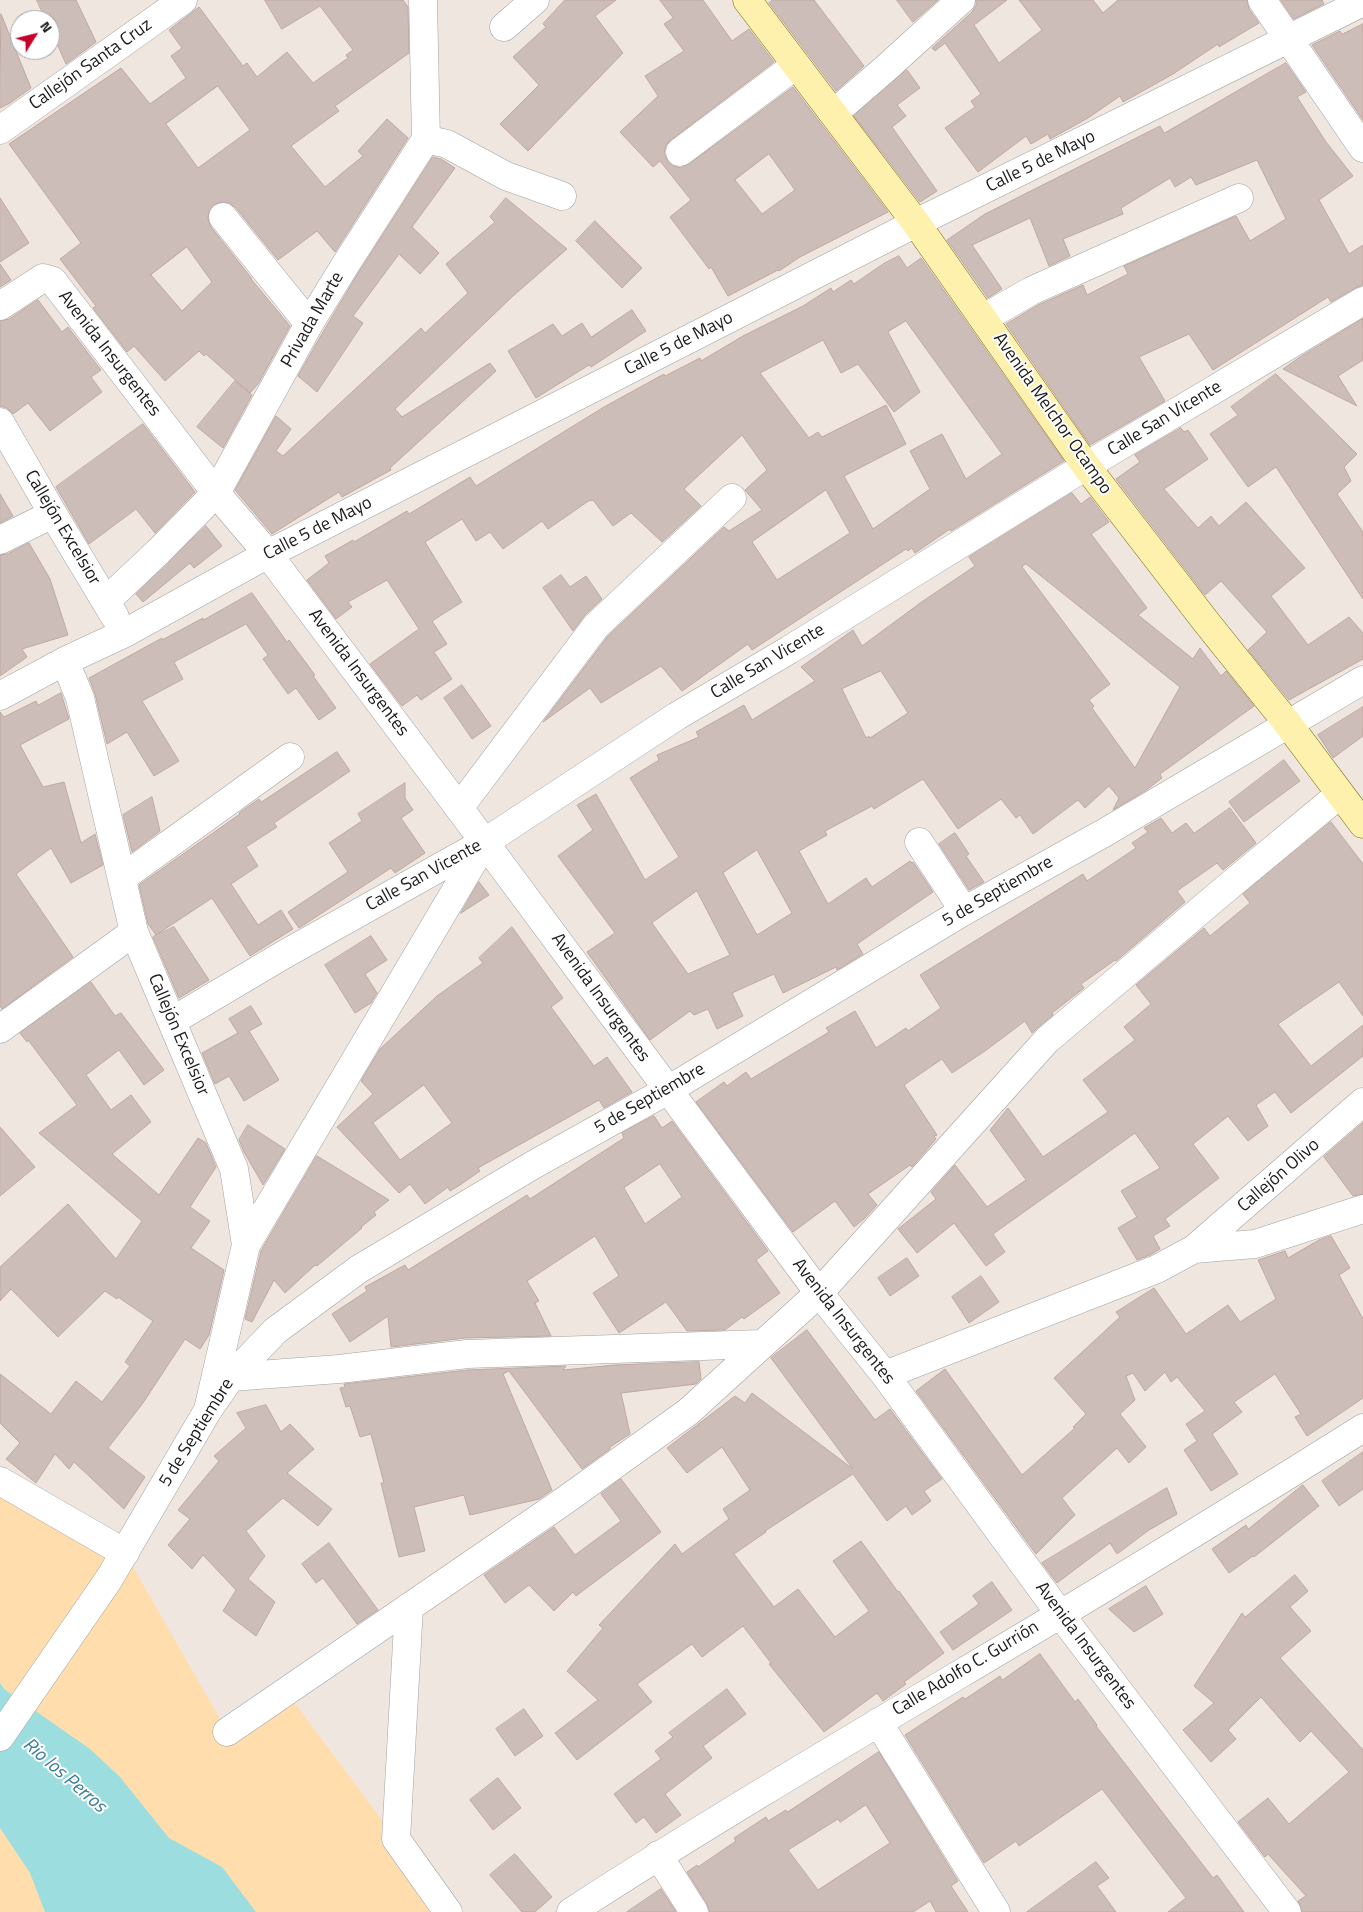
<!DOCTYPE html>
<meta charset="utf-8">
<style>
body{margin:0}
#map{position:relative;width:1363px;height:1912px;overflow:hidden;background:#eee6df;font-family:"Titillium Web",sans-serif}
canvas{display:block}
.north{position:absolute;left:10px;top:10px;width:50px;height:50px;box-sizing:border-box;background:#fff;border:1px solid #a4a4a4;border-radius:50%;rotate:54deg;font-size:14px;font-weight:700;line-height:20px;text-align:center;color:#1b1b1b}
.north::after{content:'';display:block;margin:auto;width:18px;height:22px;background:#c60029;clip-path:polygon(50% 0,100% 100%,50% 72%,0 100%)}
</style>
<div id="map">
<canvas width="1363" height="1912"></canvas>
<div class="north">N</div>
</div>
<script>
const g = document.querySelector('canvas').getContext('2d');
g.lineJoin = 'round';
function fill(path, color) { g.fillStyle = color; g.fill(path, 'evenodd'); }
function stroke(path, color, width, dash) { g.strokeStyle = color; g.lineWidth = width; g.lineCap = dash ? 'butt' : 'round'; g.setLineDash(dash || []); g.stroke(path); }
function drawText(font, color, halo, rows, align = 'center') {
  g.font = font + ' "Titillium Web",sans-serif'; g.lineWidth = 4; g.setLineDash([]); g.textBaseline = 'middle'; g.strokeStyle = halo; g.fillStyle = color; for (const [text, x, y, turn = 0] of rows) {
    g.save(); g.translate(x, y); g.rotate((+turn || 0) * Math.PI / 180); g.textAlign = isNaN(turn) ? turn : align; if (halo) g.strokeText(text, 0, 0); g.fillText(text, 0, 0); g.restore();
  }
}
const sand = new Path2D(`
 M0 1481 125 1553 227 1731 286 1691 396 1839 448 1912H0Z`);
const water = new Path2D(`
 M0 1683 4 1689 90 1749 120 1777 169 1838 222 1867 256 1912H45L30 1873 0 1828Z`);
const building = new Path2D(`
 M37 0H76L96 42 66 64 50 28V20H46Z
 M265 0H403L408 7 409 53 335 106 339 111 291 146 325 187 363 156 358 151 387 119 408 138 335 252 317 231 278 260 235 207 229 203 221 202 213 205 209 211 208 219 211 227 252 279H251L290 326 258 384 250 393 206 354 204 356 199 351 165 381 134 346 127 352 93 308 96 306 60 259 81 243 9 144 121 68 150 104 186 78 171 56 182 48 169 30 199 7 243 66 247 63 257 77 287 52 313 83 348 58 346 55 353 50 320 6 282 29ZM218 86 250 130 198 168 166 124ZM187 247 212 282 182 311 151 275Z
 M565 0H616L595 16 623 53 528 151 500 124 539 85 513 57 546 27 543 24Z
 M660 0H703L732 41 749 29 774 62 671 140 666 145 664 153 668 162 673 166 681 168 689 164 793 87 888 212 800 257 779 271 778 270 728 296 711 267 709 269 670 217 691 200 660 161 653 167 620 132 658 96 645 76 684 51 664 24 673 18ZM769 154 795 190 762 214 735 180Z
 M773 0H814L864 66 836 91 769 3Z
 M897 0H938L913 22Z
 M976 0H1007L974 25 999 63 1042 30 1019 0H1093L1103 13 1118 0H1247L1249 9 1259 23 1219 47 1218 44 1173 74 1123 102 1120 96 1088 118 1050 139 1048 134 1031 144 1026 136 978 172 945 128 975 107 971 101 981 94 945 43 935 51 932 48 972 12 976 5Z
 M1281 0H1322L1324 4 1294 19Z
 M1 14 31 88 10 103 0 108Z
 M1363 24V120L1312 45 1340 31 1342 34Z
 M1286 63 1306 92 1297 97 1326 142 1353 176 1319 200 1349 254 1363 245V285L1355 288 1331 302 1328 297 1213 370 1189 334 1139 357 1165 401 1090 445 1006 324 1038 305 1083 285 1087 295 1128 274 1124 266 1236 216 1250 241 1286 219 1257 160 1196 185 1191 177 1175 187 1170 178 1121 208 1123 214 1063 239 1070 256 1049 266 1030 218 972 245 1002 289 988 298 947 240 985 214 1160 126 1164 133Z
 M907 70 920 88 897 105 906 116 892 127 937 191 920 202 854 116Z
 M433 157 441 159 455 168 412 227 439 253 420 274 399 254 353 316 363 323 317 392 298 376 323 332 357 275Z
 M0 198 29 243 0 262Z
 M506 198 567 249 513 296 395 409 402 417 490 363 496 371 390 468 391 470 342 497 339 492 272 534 235 490 276 416 291 429 276 451 283 456 421 328 425 333 468 293 446 264 495 222 490 217Z
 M595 221 642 268 622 288 576 241Z
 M899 256 907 268 921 258 1064 461 951 531 950 529 915 553 912 548 908 551 906 549 752 650 748 644 682 691 661 666 601 703 590 688 543 722 608 636 724 527 729 531 762 510 745 490 767 470 742 435 684 489 701 506 662 542 631 513 613 526 593 500 591 501 590 500 548 529 542 521 503 549 490 532 476 541 462 519 425 542 462 602 432 621 447 644 434 652 452 679 421 700 417 695 402 706 370 664 419 629 387 580 348 602 352 607 336 619 307 580 329 563 325 556 353 540 354 542 407 511 409 514 470 477 476 486 604 407 664 374 665 376 700 358 701 361 743 336 803 306 831 288 833 292 851 280 854 284 883 264ZM906 321 1002 454 966 479 942 434 910 451 930 489 873 529 844 476 906 444 886 405 822 437 818 432 809 438 760 373 823 340 841 373 858 364 894 412 920 392 888 332ZM826 490 850 533 777 580 752 542Z
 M0 264 11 280 0 287Z
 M38 300 62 332 68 327 101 370 91 377 102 392 50 431 28 403 13 414 7 408 0 406V321L9 319Z
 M632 310 646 331 591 367 589 365 536 398 508 351 553 324 562 336 582 323 591 337Z
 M1363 319V360L1338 376 1357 406 1283 369 1300 357Z
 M1276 374 1357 454 1344 467 1351 481 1337 494 1363 532V599L1276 467 1248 487 1210 434 1238 415 1231 407Z
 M235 381 252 395 223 448 197 427Z
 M143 424 195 492 155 533 136 509 89 544 56 487Z
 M1181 428 1184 432 1188 430 1208 459 1164 489 1198 528 1211 516 1219 526 1246 502 1305 568 1271 596 1308 645 1349 617 1363 633V659L1289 700 1248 650 1267 632 1221 581 1205 595 1116 479 1140 462 1135 455Z
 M1072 493 1081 504 1090 497 1109 522 1091 534 1147 608 1138 615 1193 659 1200 648 1221 676 1226 671 1254 706 1160 774 1162 778 1145 791 1113 810 1119 798 1109 786 1085 808 1078 800 1033 834 1020 815 1016 818 1001 799 958 829 923 779 874 809 872 806 825 831 827 835 799 851 828 904 866 878 872 887 910 861 912 863 913 862 933 892 857 944 863 954 837 970 836 967 783 993 774 974 732 993 743 1016 717 1029 708 1009 694 1015 690 1011 650 1040 587 952 615 933 558 856 593 830 577 805 596 794 645 880 679 857 630 778 659 760 657 755 699 737 696 732 744 705 752 720 815 681 801 667 853 630 862 646 923 601 975 566 969 557ZM1026 564 1180 687 1135 768 1092 708 1094 706 1089 700 1110 684 1022 567ZM881 671 908 713 870 738 869 736 866 738 842 689ZM757 850 792 913 757 935 723 873ZM697 891 730 955 688 974 652 923Z
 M0 494 13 516 0 523Z
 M206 526 222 546 194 568 190 563 143 602 136 594Z
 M29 543 50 579 68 635 22 649 27 657 0 676V555L7 554Z
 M561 575 570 587 586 576 602 599 585 615 573 631 543 588Z
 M252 593 287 642 289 640 315 675 313 676 336 708 319 720 296 688 288 694 263 659 268 655 246 624 174 662 183 679 142 701 179 761 154 776 127 732 107 744 95 694 89 678 162 638V640L203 618V620Z
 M462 685 491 726 472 739 444 698Z
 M61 693 69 719 20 745 43 787 64 782 81 843 95 834 103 865 71 883 51 848 16 874 73 957 2 1009 0 1006V712L4 717 36 701 38 705Z
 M1363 707V736L1333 758 1318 735Z
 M337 752 350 771 274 823 277 827 246 847 258 866 231 884 258 925 281 910 293 929 250 956 212 898 156 935 148 924 139 885 240 814 239 813 259 799 261 802Z
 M1284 760 1300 781 1244 822 1229 802Z
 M405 783V798L413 810 401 818 425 853 395 873 391 868 299 928 288 912 348 872 329 843 362 821 358 814Z
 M152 797 160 831 132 852 123 815Z
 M1230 808 1256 843 1223 870 1217 863 1177 891 1185 902 1116 961 1115 960 1081 984 1084 988 1052 1013 1053 1015 1034 1031 1032 1033 1025 1021 985 1051 952 1073 942 1059 904 1085 937 1135 934 1136 936 1139 912 1167 910 1165 868 1194 877 1205 864 1219 854 1227 835 1201 793 1232 696 1102 724 1082 727 1086 746 1072 751 1079 829 1032 826 1028 855 1011 876 1048 906 1028 908 1031 941 1008 920 975 1083 874 1087 881 1136 848 1132 843 1148 832 1144 828 1161 818 1172 833 1186 823 1194 833Z
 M1331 822 1363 864V1016L1339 982 1278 1024 1311 1066 1363 1025V1056L1291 1113 1275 1092 1256 1105 1268 1126 1248 1141 1228 1116 1193 1144 1219 1178 1165 1219 1170 1226 1153 1236 1160 1249 1150 1255 1137 1260 1118 1228 1137 1217 1121 1191 1160 1168 1135 1133 993 1234 1005 1252 986 1266 954 1223 917 1253 898 1229 936 1199 931 1192 955 1165 987 1207 1026 1180 990 1130 1008 1108 1043 1157 1108 1112 1083 1080 1135 1040 1124 1027 1151 1004 1136 985 1204 928 1210 936 1250 903 1243 894Z
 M955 833 969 854 966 856 984 882 969 890 939 844Z
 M479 882 489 895 461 913Z
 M174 927 209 980 179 998 153 937Z
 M512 927 563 998 551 1007 594 1066 607 1057 632 1092 604 1108 599 1100 478 1168 480 1171 460 1185 450 1191 448 1187 425 1204 410 1184 399 1193 337 1127 373 1094 361 1081 380 1049 437 996 483 963 479 958ZM424 1085 452 1123 400 1160 373 1123Z
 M371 936 387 960 365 974 377 993 371 1003 355 1013 325 965Z
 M91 982 115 1016 121 1013 164 1070 144 1085 119 1050 86 1075 111 1110 131 1095 151 1122 112 1154 159 1195 198 1138 206 1143 216 1167 190 1207 210 1221 191 1248 224 1270 209 1335 200 1349 185 1339 143 1403 108 1448 145 1477 124 1509 74 1462 69 1469 55 1454 36 1483 6 1459 20 1443 0 1423V1374L51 1414 76 1381 102 1402 130 1366 125 1362 153 1321 118 1297 117 1299 105 1291 58 1337 11 1289 0 1301V1267L68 1204 116 1259 142 1221 39 1133 77 1105 28 1040 27 1042 20 1033Z
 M251 1006 262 1024 249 1031 279 1080 244 1101 229 1076 215 1084 202 1053 238 1033 229 1019Z
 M654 1116 662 1128 672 1121 768 1251 756 1260 780 1293 744 1319 742 1317 725 1330 687 1331 666 1302 619 1333 593 1293 619 1276 595 1236 527 1281 539 1301 535 1303 551 1336 465 1338 391 1347 388 1316 350 1342 332 1314 367 1291 365 1287 405 1265 408 1270 527 1195 530 1199 624 1138 622 1133ZM660 1164 682 1197 645 1224 624 1188Z
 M1363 1123V1194L1353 1196 1324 1157Z
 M248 1125 285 1149 263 1185 244 1152 239 1140Z
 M0 1127 35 1167 0 1196Z
 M317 1156 389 1200 374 1212 376 1215 361 1227 362 1228 317 1266 315 1265 285 1293 274 1280 252 1322 245 1319 261 1251Z
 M1331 1236 1350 1268 1339 1275 1363 1319V1398L1307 1436 1295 1417 1301 1414 1275 1374 1234 1402 1242 1412 1212 1434 1238 1474 1211 1491 1184 1450 1197 1441 1186 1424 1205 1411 1177 1377 1171 1382 1165 1372 1145 1391 1133 1373 1126 1376 1135 1400 1120 1414 1146 1447 1129 1463 1117 1448 1062 1498 1075 1515 1036 1554 916 1391 945 1369 1022 1475 1075 1428 1073 1427 1086 1414 1054 1378 1120 1317 1116 1312 1154 1288 1186 1334 1228 1305 1240 1322 1276 1299 1258 1260 1285 1251 1288 1258 1319 1240Z
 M907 1258 919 1276 890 1296 878 1278Z
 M981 1276 999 1302 969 1323 952 1297Z
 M807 1330 875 1420 890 1409 942 1479 924 1491 931 1501 912 1515 906 1506 887 1521 853 1474 765 1531 766 1532 734 1554 774 1607 798 1589 835 1637 869 1611 833 1561 861 1541 898 1592 899 1591 944 1653 904 1682 906 1684 883 1701 877 1693 824 1732 769 1664 771 1663 743 1626 702 1657 692 1644 637 1684 652 1702 577 1760 555 1733 598 1700 567 1671 603 1628 599 1625 675 1544 682 1554 729 1519 723 1509 750 1490 722 1447 687 1473 667 1448 735 1396 745 1403 752 1393 853 1469 771 1358Z
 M699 1362 701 1379 696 1384 621 1393 630 1434 610 1447V1449L582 1469 509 1371 503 1374 552 1490 539 1499 470 1515 464 1495 414 1507 425 1551 399 1557 381 1483H384L371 1434 360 1437 350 1406 346 1407 340 1388 345 1387 344 1384 468 1370 566 1366 563 1370 615 1365Z
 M266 1405 281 1432 290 1424 314 1449 287 1473 332 1509 318 1526 283 1498 246 1531 265 1556 248 1579 275 1602 256 1636 223 1611 236 1590 203 1555 192 1569 168 1545 190 1519 178 1510 219 1461 214 1456 246 1428 237 1413Z
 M1363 1452V1489L1339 1506 1322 1481Z
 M621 1479 661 1532 576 1596 573 1592 554 1611 529 1585 505 1603 484 1575 554 1527 575 1555 621 1521 601 1494Z
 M1303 1485 1319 1506 1254 1557 1253 1556 1229 1573 1212 1549 1246 1525 1248 1529Z
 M1167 1488 1177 1514 1149 1530 1117 1554 1110 1543 1057 1583 1042 1563Z
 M329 1543 378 1610 357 1624 323 1578 316 1583 302 1564Z
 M1295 1575 1308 1591 1290 1607 1311 1631 1280 1658 1363 1750V1912H1302L1298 1901 1306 1896 1268 1854 1265 1857 1238 1822 1268 1798 1289 1824 1349 1772 1311 1731 1300 1742 1261 1697 1228 1730 1236 1739 1211 1762 1183 1730 1214 1703 1194 1686 1242 1613 1245 1617Z
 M992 1582 1012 1610 953 1650 940 1632 979 1604 973 1596Z
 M1146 1586 1163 1614 1134 1632 1109 1609Z
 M1040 1654 1075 1702 1078 1699 1097 1725 1096 1726 1213 1878 1217 1875 1244 1912H1168L1186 1898 1102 1789 1019 1846 1016 1841 984 1863 905 1735 963 1697 965 1699 1000 1676 1002 1680Z
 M727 1689 746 1714 703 1746 712 1758 665 1794 681 1815 656 1833 644 1817 636 1823 614 1794 661 1759 655 1751 673 1737 669 1733Z
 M524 1709 543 1736 515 1756 496 1729Z
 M879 1752 958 1881 951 1886 968 1912H936L930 1901 913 1912H710L707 1904 687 1872 697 1865 698 1867 736 1841 734 1838 766 1817 768 1821 786 1810 787 1812ZM866 1805 890 1843 818 1890 788 1850 838 1819 840 1822Z
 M498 1778 521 1808 493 1830 470 1800Z
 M515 1854 552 1897 535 1912H522L490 1875Z
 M1096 1862 1109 1878 1097 1886 1116 1912H1027Z
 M661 1889 676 1912H627Z`);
const minor = new Path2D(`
 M1262 0 1363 148
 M504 27 535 0
 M834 113 885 69 961 0
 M0 130 183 0
 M426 139 447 144 506 176 562 196
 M680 152 796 65
 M223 217 309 324
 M0 306 43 278 53 281 216 493 268 554 459 808 819 1293 885 1375 1060 1614 1287 1912
 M984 318 1031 291 1239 198
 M0 422 53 514 115 617
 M0 540 53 514
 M106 601 158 552 216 493 309 324 344 267 426 139 423 0
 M65 661 80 698 134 932 234 1169 246 1245 208 1410
 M0 696 65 661 125 633 268 554 916 223 1363 2
 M459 808 596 626 732 498
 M919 842 964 911
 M122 878 290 757
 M172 1021 285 954 485 842 677 716 789 650 1086 466 1363 301
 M0 1029 134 932
 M246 1245 484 843
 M1194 1249 1363 1102
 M885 1375 1157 1269 1194 1249 1255 1244 1363 1209
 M231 1377 339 1369 467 1354 761 1344
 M0 1481 125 1553
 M409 1607 396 1839 448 1912
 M878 1722 996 1912
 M227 1732 564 1501 688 1412 819 1293 1047 1040 1229 886 1340 794
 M658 1855 694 1912
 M571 1912C731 1808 897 1712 1061 1614 1162 1553 1263 1491 1363 1428`);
const tertiary = new Path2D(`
 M0 1737 109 1579 208 1410 231 1377 275 1331 359 1269 533 1165 668 1090 964 911 1104 833 1363 680`);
const secondary = new Path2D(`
 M747 0 916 223 1086 466 1207 623 1288 724 1363 824`);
const streetNames = [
 ["Callejón Santa Cruz",91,65,-35],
 ["Calle 5 de Mayo",1041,162,-26],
 ["Privada Marte",313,320,-60],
 ["Calle 5 de Mayo",679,344,-27],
 ["Avenida Insurgentes",109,354,52],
 ["Avenida Melchor Ocampo",1052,414,55],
 ["Calle San Vicente",1165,419,-31],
 ["Callejón Excelsior",62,528,59],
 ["Calle 5 de Mayo",318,529,-27],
 ["Calle San Vicente",768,662,-31],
 ["Avenida Insurgentes",358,673,53],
 ["Calle San Vicente",424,876,-29],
 ["5 de Septiembre",998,892,-30],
 ["Avenida Insurgentes",600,998,54],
 ["Callejón Excelsior",178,1035,67],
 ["5 de Septiembre",650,1099,-30],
 ["Callejón Olivo",1279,1176,-41],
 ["Avenida Insurgentes",843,1322,52],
 ["5 de Septiembre",197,1433,-58],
 ["Avenida Insurgentes",1085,1646,53],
 ["Calle Adolfo C. Gurrión",966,1669,-31]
];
const waterNames = [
 ["Rio los Perros",64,1776,41]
];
fill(sand, '#ffddac');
fill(water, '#9cdedf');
fill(building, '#cdbdb8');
stroke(building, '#c0a8a1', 1);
stroke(minor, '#a2a2a2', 29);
stroke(tertiary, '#a2a2a2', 29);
stroke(secondary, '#746800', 29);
stroke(minor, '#fff', 28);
stroke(tertiary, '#fff', 28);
stroke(secondary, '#fef1ad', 28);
drawText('18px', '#1b1b1b', '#fff', streetNames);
drawText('italic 19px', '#3b7d98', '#fff', waterNames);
</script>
